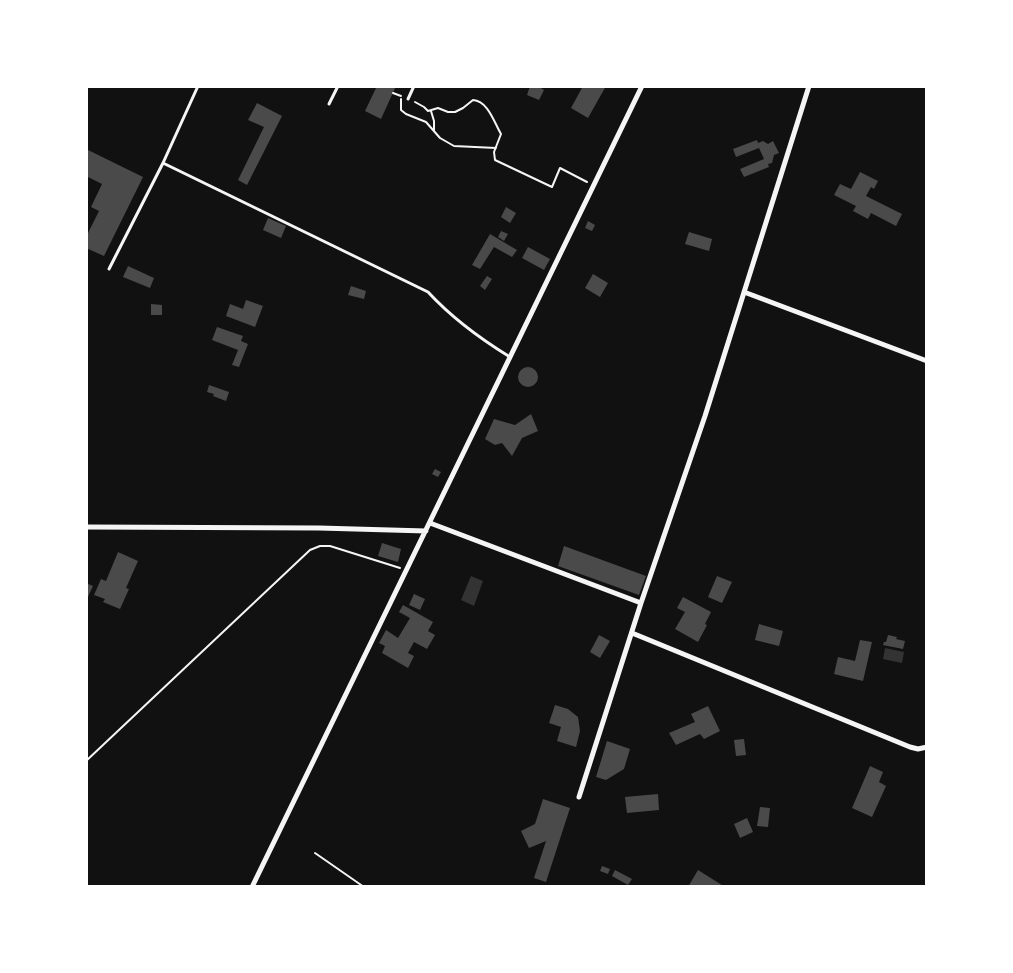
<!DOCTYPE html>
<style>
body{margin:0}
#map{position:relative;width:1013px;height:973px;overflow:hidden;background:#111;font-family:"Nunito Sans",sans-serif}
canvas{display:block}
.frame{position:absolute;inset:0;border:88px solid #fff;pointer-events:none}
</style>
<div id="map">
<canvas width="1013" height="973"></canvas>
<div class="frame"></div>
</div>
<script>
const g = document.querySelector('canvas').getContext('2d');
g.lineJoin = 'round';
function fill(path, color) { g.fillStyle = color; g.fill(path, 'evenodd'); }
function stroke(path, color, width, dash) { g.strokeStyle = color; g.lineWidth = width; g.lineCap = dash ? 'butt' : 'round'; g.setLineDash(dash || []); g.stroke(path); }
const water = new Path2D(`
 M471 576 483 581 474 606 461 600Z
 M885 648 904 652 902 663 883 659Z`);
const building = new Path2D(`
 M377 86H396L381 119 365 111Z
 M530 86H542L541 88 544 90 539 100 527 95Z
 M583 86H606L588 118 571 108Z
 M257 103 282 116 247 185 238 180 264 127 248 120Z
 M757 140 758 143 763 141 768 144 773 141 779 153 774 155 772 163 768 164 769 167 744 177 740 169 764 159 759 148 736 157 733 149Z
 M86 149 143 177 104 256 86 248V237L99 211 91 207 102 184 86 176Z
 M860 172 878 181 874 189 871 187 866 196 902 214 896 226 871 213 868 219 853 211 856 206 834 195 840 184 851 189Z
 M506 207 516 213 510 223 501 217Z
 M268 218 286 226 281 238 263 230Z
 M588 221 595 225 592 231 585 228Z
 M501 231 508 234 504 241 498 237Z
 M689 232 712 239 709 251 685 244Z
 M490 234 517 250 512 257 494 247 480 269 472 265Z
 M528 247 550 259 544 270 522 258Z
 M128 266 154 278 150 288 123 277Z
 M593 274 608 283 600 297 585 288Z
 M487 276 492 279 485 290 480 286Z
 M351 286 366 291 364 299 348 295Z
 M246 300 263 306 255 327 226 316 230 304 243 309Z
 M151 304 162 305V315H151Z
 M217 327 243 336 241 341 248 344 239 367 232 365 238 350 212 340Z
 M518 377a10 10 0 1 1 20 0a10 10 0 1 1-20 0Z
 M209 385 229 392 226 401 213 396 214 394 207 392Z
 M531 414 538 431 522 438 512 456 502 443 495 445 485 439 494 419 515 425Z
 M435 469 441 472 438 477 432 474Z
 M382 543 401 549 398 562 378 556Z
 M564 546 646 576 639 595 558 566Z
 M118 552 138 561 126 588 129 589 120 609 103 602 105 599 94 595 101 579 106 581Z
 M717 576 732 582 722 603 708 597Z
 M86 583 93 586 88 597 86 596Z
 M414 594 425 599 420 610 409 605Z
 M683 597 711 612 705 624 707 625 698 642 675 629 685 612 677 608Z
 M403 605 433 622 428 631 435 635 427 649 414 642 408 653 414 656 408 668 382 653 385 646 379 643 386 630 398 638 410 618 399 612Z
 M759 624 783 631 779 646 755 640Z
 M599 635 610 641 600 658 590 652Z
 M888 635 897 637 896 639 905 641 903 649 883 645 884 642H886Z
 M860 640 872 642 863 681 834 674 838 657 855 661Z
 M555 705 568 709 578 717 580 731 576 747 557 741 561 727 549 723Z
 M708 706 720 731 704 739 700 734 676 745 669 733 695 722 691 714Z
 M744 739 746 755 736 756 734 740Z
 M607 741 630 749 624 769 606 780 596 777Z
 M870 766 883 772 879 782 886 786 872 817 852 808Z
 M658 794 659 810 627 813 625 797Z
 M543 799 570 808 546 882 534 878 546 841 529 848 521 831 535 824Z
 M760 807 770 808 768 827 757 826Z
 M747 818 753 832 740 838 734 824Z
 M602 866 610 869 608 874 600 871Z
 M615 870 632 879 628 885 612 876Z
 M698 870 725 887H688Z`);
const path = new Path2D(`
 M393 93 401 96
 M401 99V110L406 114 426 122 440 138 454 146 496 148
 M415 102 424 107 428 111 438 108 448 112H455L463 108 473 100C488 101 494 122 501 134L494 152 495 160 552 187 560 168 587 182
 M431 111 434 121V130
 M86 761 310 550 320 546H330L400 568
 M315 853 364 887`);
const service = new Path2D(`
 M408 99 414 86
 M329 104 338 86
 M163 163 428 292C452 318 479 338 510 357
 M109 269 163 163 198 86`);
const minor = new Path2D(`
 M744 292 927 361
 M430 523 641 603
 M86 527 319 528 426 531
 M632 633 910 747 918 749 927 747
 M579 797 641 603 705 416 809 86
 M252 887 642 86`);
fill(water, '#333');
fill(building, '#4a4a4a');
stroke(path, '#f5f5f5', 2);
stroke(service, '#f5f5f5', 3);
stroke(minor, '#f5f5f5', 5);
</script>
